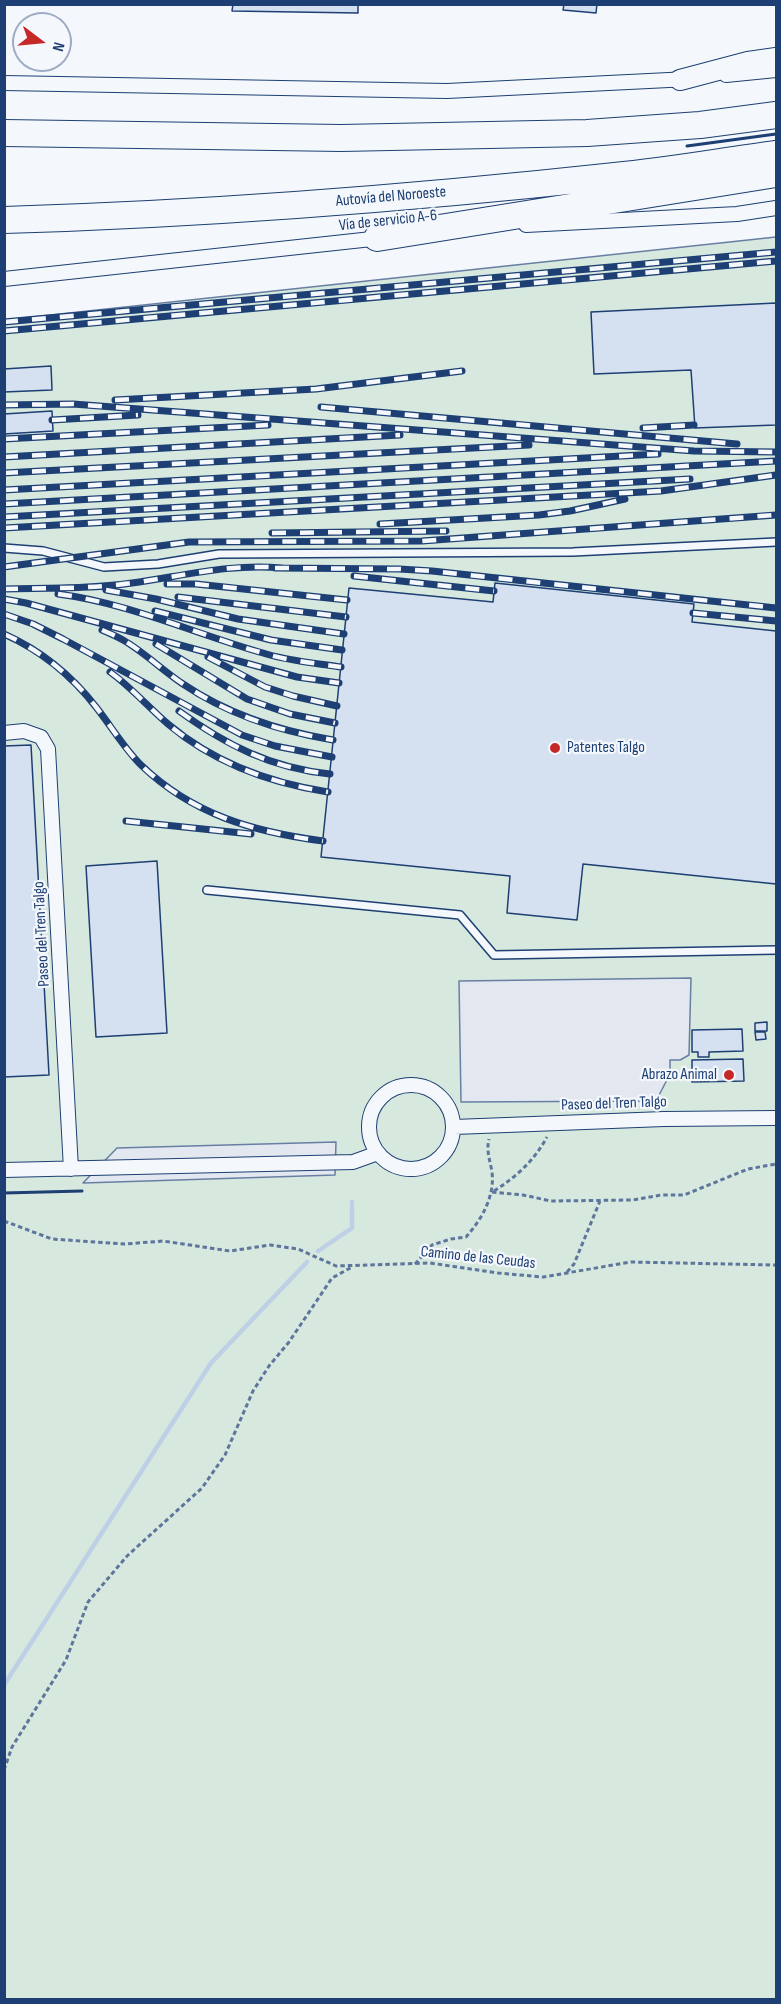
<!DOCTYPE html>
<meta charset="utf-8">
<style>
body{margin:0}
#map{position:relative;width:781px;height:2004px;overflow:hidden;background:#f4f7fb;font-family:"Sofia Sans Condensed",sans-serif}
canvas{display:block}
.frame{position:absolute;inset:0;border:6px solid #1d3f73;pointer-events:none}
.north{position:absolute;left:12px;top:12px;width:60px;height:60px;box-sizing:border-box;background:#f4f7fb;border:2px solid #9eadc5;border-radius:50%;rotate:106deg;font-size:16px;font-weight:700;line-height:24px;text-align:center;color:#1d3f73}
.north::after{content:'';display:block;margin:auto;width:21px;height:27px;background:#c62828;clip-path:polygon(50% 0,100% 100%,50% 72%,0 100%)}
</style>
<div id="map">
<canvas width="781" height="2004"></canvas>
<div class="frame"></div>
<div class="north">N</div>
</div>
<script>
const g = document.querySelector('canvas').getContext('2d');
g.lineJoin = 'round';
function fill(path, color) { g.fillStyle = color; g.fill(path, 'evenodd'); }
function stroke(path, color, width, dash) { g.strokeStyle = color; g.lineWidth = width; g.lineCap = dash ? 'butt' : 'round'; g.setLineDash(dash || []); g.stroke(path); }
function drawText(font, color, halo, rows, align = 'center') {
  g.font = font + ' "Sofia Sans Condensed",sans-serif'; g.lineWidth = 4.5; g.setLineDash([]); g.textBaseline = 'middle'; g.strokeStyle = halo; g.fillStyle = color; for (const [text, x, y, turn = 0] of rows) {
    g.save(); g.translate(x, y); g.rotate((+turn || 0) * Math.PI / 180); g.textAlign = isNaN(turn) ? turn : align; if (halo) g.strokeText(text, 0, 0); g.fillText(text, 0, 0); g.restore();
  }
}
const green = new Path2D(`
 M776 237V1999H5L4 320Z`);
const parking = new Path2D(`
 M691 978 689 1055 680 1060H670V1074L656 1101 461 1102 459 981Z
 M336 1142 335 1175 83 1183 117 1148Z`);
const stream = new Path2D(`
 M318 1251 352 1228V1202
 M4 1685 211 1363 307 1262`);
const building = new Path2D(`
 M233 4H358V13L232 11Z
 M564 4H597L596 13 563 10Z
 M776 303V425L695 428 691 370 594 374 591 312Z
 M51 366 52 390 4 392V369Z
 M52 411 53 431 4 434V414Z
 M495 583 694 604 692 622 776 631V884L583 864 577 920 507 913 510 876 321 857 349 588 493 602Z
 M31 745 49 1075 4 1077V746Z
 M157 861 167 1033 96 1037 86 866Z
 M767 1022V1031H755V1023Z
 M742 1029 743 1051 709 1052V1057H698V1052H692V1030Z
 M755 1032H765L766 1039 756 1040Z
 M743 1059 744 1081 692 1082V1060Z`);
const path = new Path2D(`
 M494 1191C516 1177 534 1161 547 1137
 M492 1192 523 1195 551 1201 633 1200 661 1195H684L748 1169 776 1164
 M4 1221 52 1239 125 1244 163 1241 230 1251 270 1245 298 1249 336 1266 430 1263 498 1273 543 1277 631 1262 776 1265
 M415 1264 432 1245 451 1239 466 1237C482 1219 495 1196 492 1172 490 1160 486 1151 489 1139
 M567 1272 574 1264 600 1201
 M4 1770 12 1747 66 1660 88 1602 127 1556 202 1488 225 1455 253 1391 269 1366 289 1342 332 1278 352 1267`);
const lane = new Path2D(`
 M4 548 43 551 104 567 158 564 219 554 573 552 776 542
 M207 890 460 915 494 955 776 950`);
const street = new Path2D(`
 M726 75 776 70
 M4 83 447 91 689 79
 M526 225 737 214 776 208
 M4 279 381 238
 M4 733 24 731 41 737 48 749 71 1169
 M369 1127a42 42 0 1 1 84 0a42 42 0 1 1-84 0Z
 M454 1127 664 1119 776 1118
 M4 1170 353 1162 378 1153`);
const secondary = new Path2D(`
 M680 80 748 62 776 58`);
const highway = new Path2D(`
 M4 133 341 138 587 133 700 125 776 115
 M4 220C208 214 412 198 615 176 669 171 723 161 776 154
 M377 238 776 174`);
const rail = new Path2D(`
 M4 322 776 252
 M4 331 776 261
 M115 400 316 389 462 371
 M4 405 73 404 694 451 776 452
 M321 407 737 444
 M52 420 138 415
 M643 428 694 425
 M4 439 268 425
 M4 457 400 435
 M4 473 529 445
 M4 490 658 454
 M4 504 776 461
 M4 517 690 479
 M380 524 539 515 570 511 625 499
 M4 528 661 491 776 475
 M272 533 446 531
 M4 567 189 542 422 541 776 515
 M275 568 399 569 432 571 776 608
 M354 576 494 591
 M167 584H196L347 600
 M4 589C47 588 90 589 132 583 183 576 231 563 282 568
 M106 590 156 599 238 619 344 634
 M58 594C129 603 195 634 263 653 288 661 315 663 341 667
 M178 597 346 617
 M4 599 26 603 297 677 339 683
 M155 611 271 640 342 650
 M693 613 776 621
 M4 614 33 624 63 639 242 735 275 746 332 757
 M102 630C109 633 116 636 123 640 144 652 162 670 183 684 229 715 279 731 333 740
 M4 634C40 650 72 676 96 707 111 726 124 748 141 765 193 815 254 832 323 841
 M156 644 247 699 290 714 335 723
 M208 657 265 687 293 696 337 706
 M110 672C131 687 149 708 168 724 214 763 270 783 328 792
 M179 711C226 745 271 768 330 774
 M126 821 251 834`);
const wall = new Path2D(`
 M687 146 776 134
 M4 1193 82 1191`);
const markers = [
 [555,748,6,"#c62828"],
 [729,1075,6,"#c62828"]
];
const streetNames = [
 ["Autovía del Noroeste",391,197,-5],
 ["Vía de servicio A-6",388,221,-6],
 ["Paseo del Tren Talgo",42,934,-93],
 ["Paseo del Tren Talgo",614,1104,-2],
 ["Camino de las Ceudas",478,1258,6]
];
const poiNames = [
 ["Patentes Talgo",567,748],
 ["Abrazo Animal",717,1075,"right"]
];
fill(green, '#d7e8df');
stroke(green, '#687fa3', 1.5);
fill(parking, '#e3e8f0');
stroke(parking, '#687fa3', 1.5);
stroke(stream, '#bed0e5', 4.5);
fill(building, '#d5e0f0');
stroke(building, '#1d3f73', 1.5);
stroke(lane, '#1d3f73', 10);
stroke(street, '#1d3f73', 16);
stroke(secondary, '#1d3f73', 22);
stroke(highway, '#1d3f73', 28);
stroke(path, '#5e769c', 3, [4.5, 3]);
stroke(lane, '#f4f7fb', 7);
stroke(street, '#f4f7fb', 14);
stroke(secondary, '#f4f7fb', 20);
stroke(highway, '#f4f7fb', 26);
stroke(rail, '#1d3f73', 7);
stroke(rail, '#f4f7fb', 4.5, [14]);
stroke(wall, '#1d3f73', 3);
for (const [x, y, r, color] of markers) { const dot = new Path2D(); dot.arc(x, y, r, 0, 2 * Math.PI); g.fillStyle = color; g.fill(dot); stroke(dot, '#f4f7fb', 2); }
drawText('16px', '#1d3f73', '#f4f7fb', streetNames);
drawText('16px', '#1d3f73', '#f4f7fb', poiNames, 'left');
</script>
